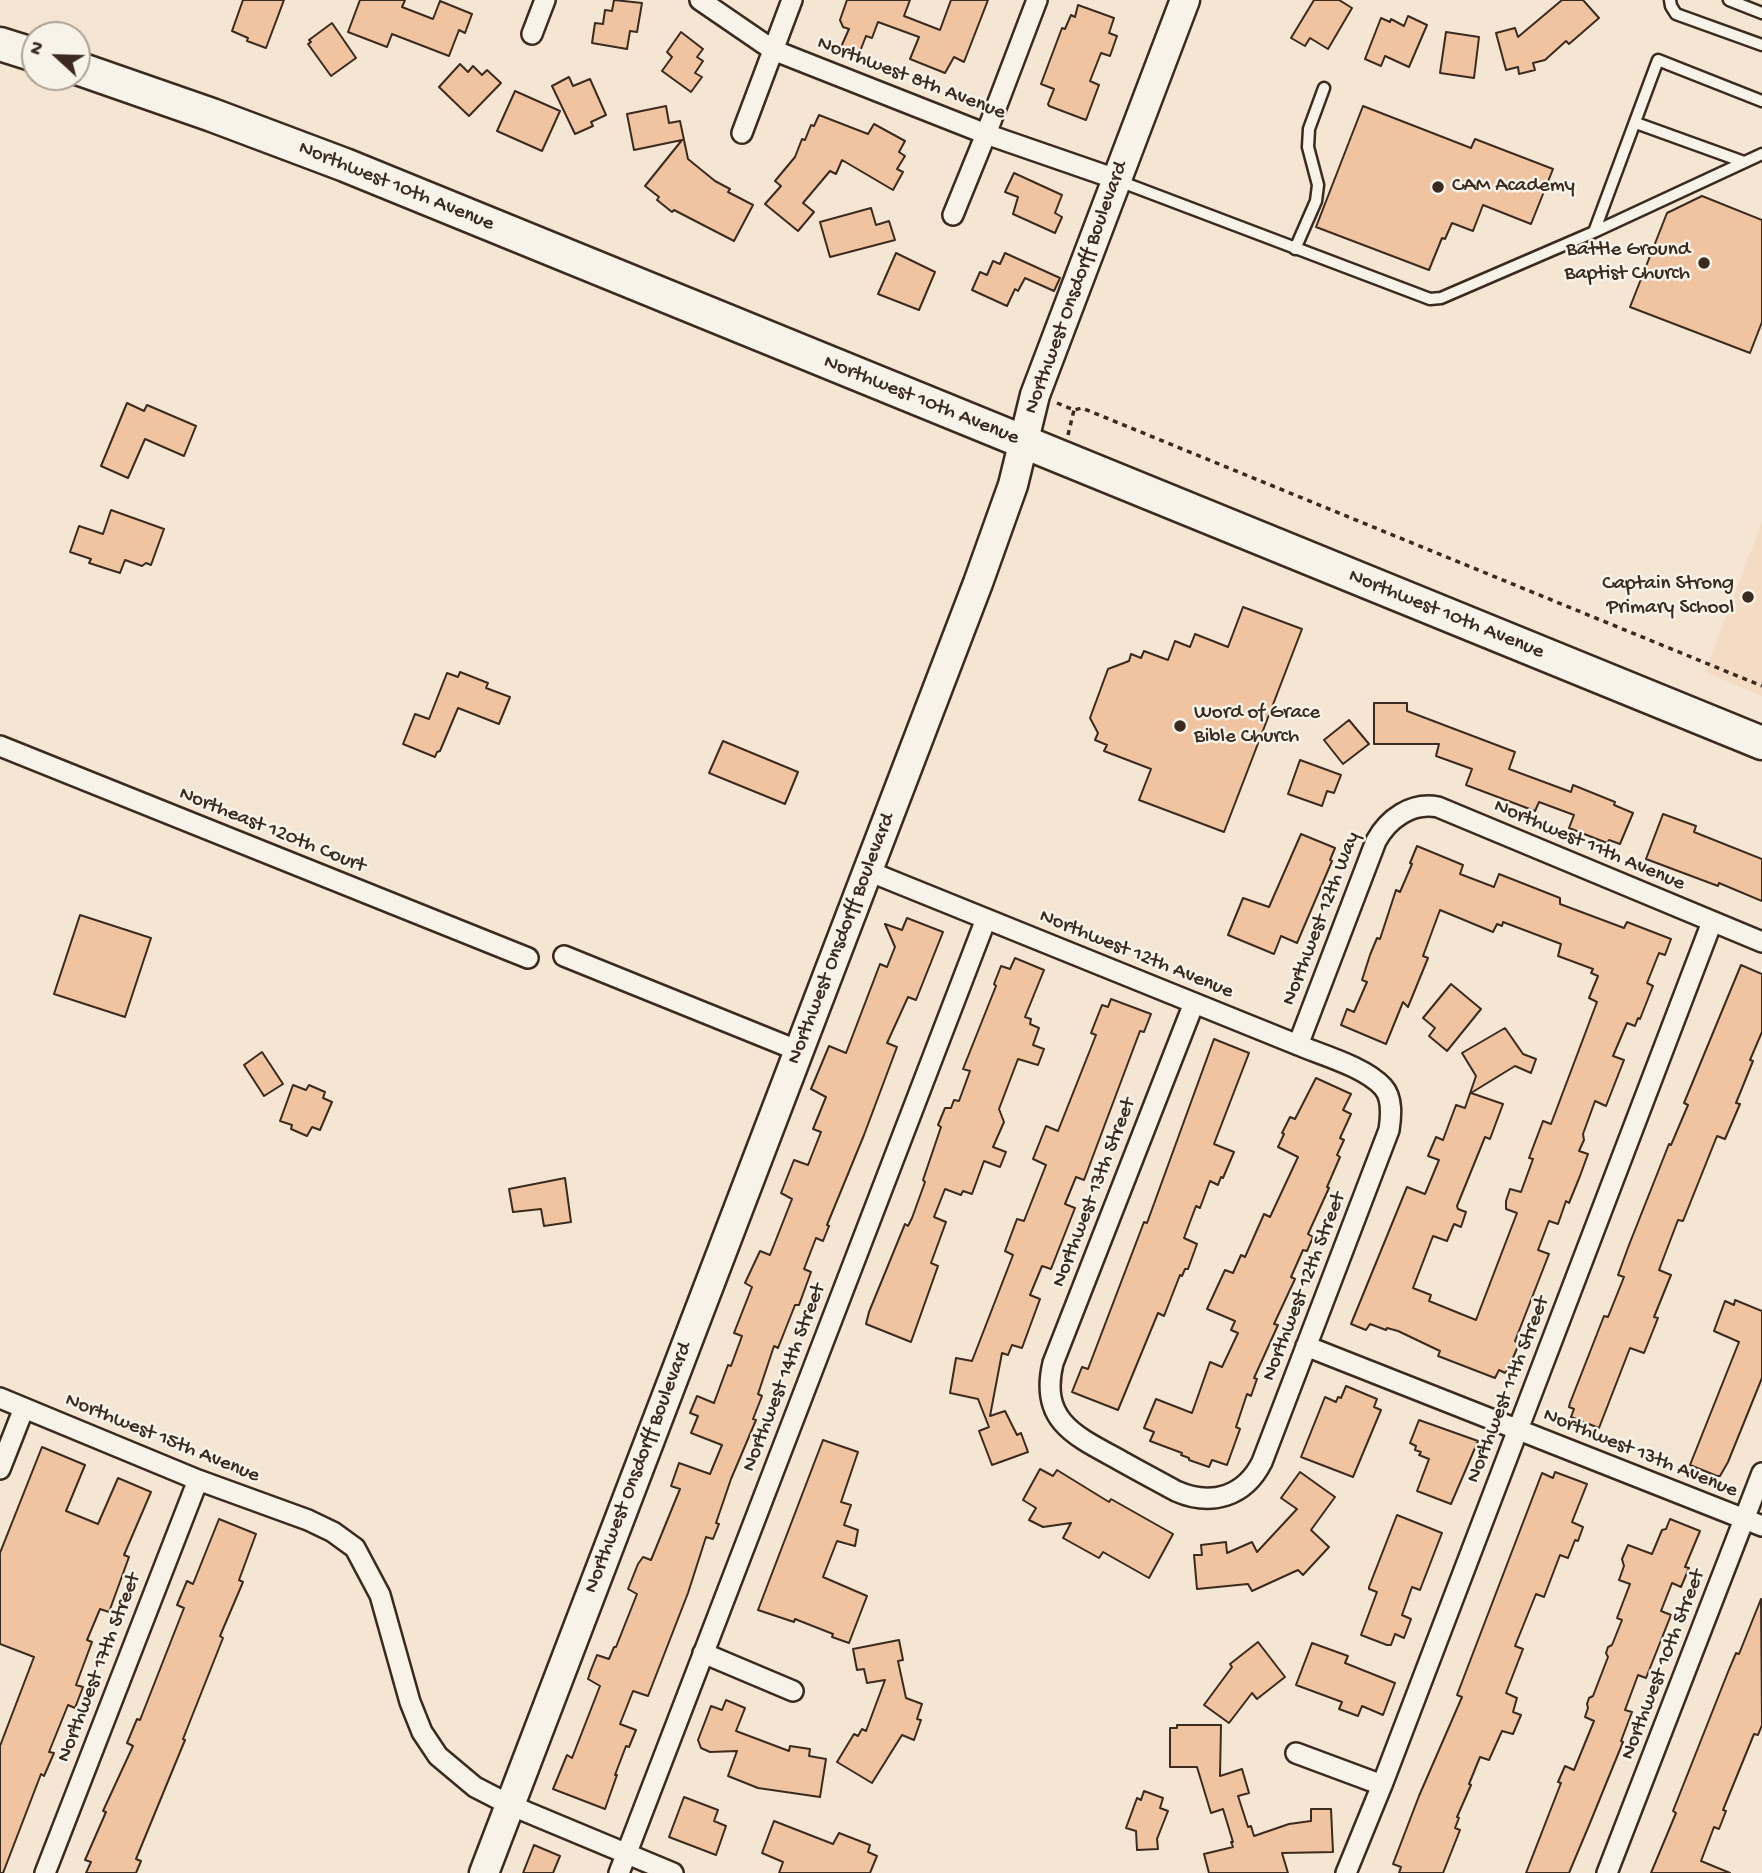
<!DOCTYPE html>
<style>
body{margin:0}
#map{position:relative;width:1762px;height:1873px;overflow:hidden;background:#f5e5d3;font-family:"Gochi Hand",sans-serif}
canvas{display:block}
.north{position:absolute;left:21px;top:21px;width:70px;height:70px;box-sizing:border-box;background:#f7f3e8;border:2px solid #aca397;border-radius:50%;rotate:292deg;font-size:19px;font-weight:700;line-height:28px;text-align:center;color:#3b2a1e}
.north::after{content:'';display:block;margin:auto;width:24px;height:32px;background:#3b2a1e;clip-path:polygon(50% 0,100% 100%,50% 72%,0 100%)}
</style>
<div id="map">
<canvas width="1762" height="1873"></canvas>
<div class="north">N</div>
</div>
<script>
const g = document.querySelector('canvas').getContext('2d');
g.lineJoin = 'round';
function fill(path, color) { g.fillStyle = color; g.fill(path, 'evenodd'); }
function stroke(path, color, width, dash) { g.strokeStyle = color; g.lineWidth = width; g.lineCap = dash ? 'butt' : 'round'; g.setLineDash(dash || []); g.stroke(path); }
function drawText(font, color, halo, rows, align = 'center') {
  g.font = font + ' "Gochi Hand",sans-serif'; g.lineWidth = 5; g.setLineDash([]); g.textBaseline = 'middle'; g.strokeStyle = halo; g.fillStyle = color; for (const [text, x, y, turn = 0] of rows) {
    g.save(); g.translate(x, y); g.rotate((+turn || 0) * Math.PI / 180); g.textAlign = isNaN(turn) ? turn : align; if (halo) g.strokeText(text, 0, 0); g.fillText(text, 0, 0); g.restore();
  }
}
const built = new Path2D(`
 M1762 522V696L1705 672Z`);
const building = new Path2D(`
 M243 0H284L266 48 247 41 248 38 232 31Z
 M360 0H405L402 7 433 19 440 1 472 14 465 33 459 30 449 56 392 34 387 47 348 32Z
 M614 0 642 3 637 32 630 31 627 49 592 43 595 23 603 24 605 10 612 11Z
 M847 0H910L904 16 940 30 951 0H988L964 62 954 57 945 73 910 59 919 37 878 22 872 38 866 36 859 54 841 47 849 29 843 27 840 20Z
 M1314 0H1339L1352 8 1328 49 1310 38 1305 46 1291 38Z
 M1562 0H1583L1599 18 1569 44 1566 41 1545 60 1533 63 1535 70 1519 74 1518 67 1506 70 1496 33 1515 28 1518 37Z
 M1078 5 1114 18 1109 33 1117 36 1110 56 1101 53 1090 81 1099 85 1086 120 1049 106 1048 104 1054 89 1041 84 1062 28 1065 29 1071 15 1075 17Z
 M1408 16 1427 25 1409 67 1385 56 1381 66 1365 59 1381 18 1390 22 1391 19 1404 26Z
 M332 23 356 58 331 76 308 44 311 42 309 40Z
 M681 32 703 49 697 57 703 61 695 73 702 77 691 92 662 71 672 57 667 52Z
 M1446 32 1479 37 1474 78 1440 73Z
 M460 64 468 72 473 66 482 75 487 70 501 83 469 116 439 87Z
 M569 77 573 86 590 79 606 115 591 122 593 126 575 134 552 86Z
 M515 91 560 111 542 151 497 131Z
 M666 106 669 123 680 121 688 159 715 181 730 189 728 192 753 205 734 241 674 210 672 212 657 200 659 197 645 186 682 140 634 150 627 114Z
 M1363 106 1471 148 1475 139 1553 169 1531 224 1483 205 1473 231 1452 223 1445 239 1442 238 1429 270 1316 227Z
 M819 115 868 134 874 124 905 141 899 152 905 156 897 169 903 172 893 190 842 160 836 174 830 171 803 203 814 212 798 231 765 204 781 186 775 181 795 157 802 139 805 140 811 125 814 126Z
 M1014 173 1062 195 1055 213 1062 217 1055 233 1013 214 1018 197 1005 192Z
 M1702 196 1762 220V322L1750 353 1630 307 1667 213Z
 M871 208 876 225 889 221 895 240 830 257 820 222Z
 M896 253 935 272 919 310 878 294Z
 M1005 253 1060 278 1054 291 1025 278 1018 291 1015 289 1007 306 972 290 980 272 987 275 993 261 1000 264Z
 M127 403 144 411 147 405 196 426 184 456 145 439 128 478 101 466Z
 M111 510 164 529 151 565 146 563 142 566 125 560 120 573 89 563 91 559 70 552 79 526 103 534Z
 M1243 607 1302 629 1224 832 1139 800 1151 769 1104 751 1107 745 1095 740 1098 733 1090 718 1108 669 1129 661 1131 654 1141 658 1144 651 1168 660 1175 641 1190 647 1195 634 1228 647Z
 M460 672 488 683 486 688 510 697 499 724 458 708 440 751 437 752 435 757 403 744 415 714 429 719 447 673 458 677Z
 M1374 703H1407V711L1515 752 1509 769 1571 792 1573 785 1615 802 1614 805 1633 813 1620 844 1609 840 1607 843 1569 828 1574 815 1539 802 1535 811 1466 785 1472 769 1436 756 1439 744H1374Z
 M1349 720 1369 744 1343 764 1324 740Z
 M723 741 798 772 785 804 709 773Z
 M1300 760 1341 775 1334 793 1327 791 1322 806 1288 794Z
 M1663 814 1696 826 1694 832 1762 859V901L1719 883 1718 886 1646 859Z
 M1301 834 1335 848 1330 860 1332 861 1297 943 1281 936 1274 954 1228 935 1243 898 1269 907Z
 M1417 846 1463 865 1460 874 1494 887 1499 874 1560 898V904L1624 928 1627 922 1671 939 1665 955 1659 953 1647 983 1653 986 1640 1019 1638 1018 1635 1026 1627 1023 1613 1056 1624 1060 1606 1106 1595 1101 1583 1134 1584 1140 1579 1151 1588 1154 1580 1176 1569 1203 1566 1201 1558 1224 1549 1221 1538 1250 1549 1254 1515 1341 1519 1344 1508 1369 1505 1373 1499 1370 1495 1378 1438 1356 1440 1351 1398 1331 1387 1328 1386 1330 1370 1324 1366 1330 1351 1324 1407 1187 1425 1194 1439 1160 1428 1156 1436 1137 1443 1140 1456 1105 1465 1108 1476 1076 1462 1053 1505 1028 1523 1054 1536 1059 1531 1073 1515 1066 1471 1093 1503 1104 1490 1139 1485 1137 1457 1206 1458 1209 1466 1212 1461 1227 1454 1224 1447 1241 1433 1236 1413 1288 1431 1295 1429 1301 1476 1320 1517 1213 1506 1209V1201L1510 1189 1521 1192 1533 1159 1529 1158 1543 1121 1551 1124 1597 1002 1589 998 1598 976 1591 973 1593 969 1558 956 1561 944 1503 922 1502 926 1497 924 1493 932 1440 910 1423 956 1428 958 1408 1007 1403 1002 1386 1044 1341 1025 1347 1009 1354 1012 1367 982 1362 980 1370 955 1377 938 1380 939 1396 890 1400 892 1412 864 1410 863Z
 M80 915 151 938 125 1017 54 994Z
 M907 918 943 932 916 1000 908 997 887 1043 897 1047 864 1135 827 1225 829 1226 823 1241 816 1238 804 1269 811 1272 799 1305H795L778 1348 774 1346 758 1394 762 1396 753 1419 756 1420 731 1479 716 1523 719 1524 713 1539 706 1537 688 1593 648 1696 633 1691 620 1724 636 1730 629 1747 626 1746 615 1775H617L605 1809 553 1789 567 1755 572 1758 600 1686 588 1679 591 1670 597 1655 609 1659 614 1647H616L637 1594 628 1589 638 1564 643 1557 651 1560 680 1489 671 1486 679 1463 710 1474 722 1445 691 1433 698 1416 690 1413 697 1396 714 1403 728 1365 731 1366 742 1336 734 1333 752 1287 745 1283 760 1251 770 1255 792 1199 781 1193 794 1160 808 1165 821 1132 813 1129 826 1097 811 1089 829 1046 846 1053 880 964 887 967 895 947 885 924 902 930Z
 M1015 958 1044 970 1025 1017 1031 1019 1030 1024 1039 1028 1033 1045 1044 1049 1038 1065 1018 1059 999 1109 1004 1122 993 1147 1006 1152 1000 1167 984 1161 972 1194 963 1191 961 1195 945 1189 934 1217 946 1222 931 1263 938 1266 911 1342 866 1324 869 1312 905 1224 908 1226 912 1218 925 1182 923 1180 941 1127 938 1125 945 1108H951L954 1100 959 1101 970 1071 963 1069 996 986 994 984 1001 966 1010 969Z
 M1741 965 1762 974V1032L1750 1060 1753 1061 1736 1103 1740 1104 1725 1139 1717 1136 1683 1221 1678 1220 1659 1270 1671 1275 1654 1317 1658 1318 1644 1353 1630 1348 1599 1428 1571 1417 1574 1409 1569 1407 1570 1403 1604 1316 1608 1317 1624 1277 1618 1275 1629 1245 1669 1144 1671 1145 1688 1105 1684 1103Z
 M1451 984 1481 1009 1447 1051 1429 1036 1435 1028 1423 1018Z
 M1111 999 1151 1014 1144 1032 1140 1031 1084 1180 1076 1177 1065 1204 1075 1208 1051 1269 1042 1266 1030 1295 1040 1299 1022 1348 1012 1345 1008 1355 1002 1353 990 1416 1005 1411 1017 1435 1021 1433 1028 1452 992 1465 979 1431 989 1427 978 1399 950 1393 956 1358 972 1361 1013 1255 1005 1251 1017 1219 1024 1221 1046 1165 1033 1159 1046 1126 1058 1131 1096 1035 1091 1033 1102 1005 1108 1007Z
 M1214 1039 1249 1053 1214 1144 1234 1152 1223 1178 1221 1177 1218 1185 1210 1181 1200 1208 1196 1206 1184 1238 1197 1244 1188 1269H1185L1182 1276 1180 1275 1164 1316 1158 1313 1118 1410 1072 1392 1082 1367 1088 1369 1144 1222 1147 1223Z
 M262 1052 283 1084 264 1096 244 1065Z
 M1316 1078 1351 1094 1343 1110 1351 1114 1340 1138 1344 1140 1337 1155 1340 1157 1327 1187 1329 1188 1308 1234 1313 1237 1307 1251 1303 1250 1291 1277 1295 1279 1274 1324 1278 1325 1254 1378 1257 1379 1251 1396 1247 1394 1236 1427 1240 1429 1227 1465 1212 1460 1209 1467 1189 1460V1458L1181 1455 1182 1453 1150 1441 1154 1432 1144 1428 1156 1399 1192 1413 1210 1362 1222 1367 1238 1333 1231 1330 1235 1321 1207 1309 1225 1270 1233 1273 1241 1255 1245 1257 1264 1214 1270 1217 1298 1157 1278 1147 1284 1134 1282 1133 1290 1117 1295 1119Z
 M293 1085 306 1090 309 1085 325 1092 323 1098 332 1102 320 1130 312 1127 307 1136 291 1129 292 1125 280 1121Z
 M565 1178 571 1222 544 1226 541 1209 513 1212 509 1189Z
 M1735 1300 1762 1311V1378L1728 1462 1720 1476H1717L1690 1465 1739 1342 1714 1331 1725 1301 1734 1305Z
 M1346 1386 1377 1399 1374 1407 1381 1410 1353 1477 1301 1457 1325 1397 1336 1402 1338 1397 1341 1398Z
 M1419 1420 1478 1441 1451 1504 1417 1491 1429 1459 1419 1455 1421 1452 1415 1450 1416 1446 1410 1443Z
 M823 1440 858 1452 841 1502 851 1505 844 1525 858 1530 855 1546 837 1541 823 1577 867 1596 849 1643 832 1637 833 1634 795 1619 794 1622 758 1610Z
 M42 1447 85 1465 66 1511 98 1524 118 1478 151 1492 124 1555 129 1557 109 1612 100 1609 87 1640 92 1642 76 1685 83 1687 75 1708 68 1705 49 1752 54 1753 44 1776 41 1774 3 1873H0V1746L34 1657 0 1644V1553Z
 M1040 1469 1053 1476 1057 1470 1109 1502 1111 1499 1173 1534 1149 1578 1103 1552 1099 1558 1063 1538 1071 1523 1043 1527 1029 1520 1036 1508 1023 1500Z
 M1300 1472 1335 1497 1311 1530 1329 1547 1303 1575 1298 1570 1252 1591 1248 1584 1197 1589 1194 1555H1202L1201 1545 1226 1542 1227 1553 1252 1542 1257 1552 1297 1509 1281 1498Z
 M1555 1472 1587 1484 1572 1522 1583 1527 1578 1541 1575 1540 1568 1558 1560 1555 1544 1597 1536 1594 1515 1646 1523 1649 1506 1693 1517 1698 1513 1712 1521 1715 1513 1734 1502 1731 1489 1760 1480 1757 1469 1784 1471 1785 1457 1817 1459 1818 1455 1828 1460 1830 1443 1873H1399L1401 1867 1393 1864 1419 1796 1462 1697 1457 1695 1542 1473 1553 1478Z
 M1397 1515 1442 1533 1420 1590 1412 1587 1402 1615 1411 1619 1404 1638 1395 1634 1391 1645H1387L1361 1635 1377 1592 1369 1589V1587Z
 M219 1519 256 1534 239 1580 243 1582 220 1636 223 1638 183 1739 185 1740 136 1859 141 1861 136 1873H86L91 1862 85 1860 106 1812 103 1811 133 1746 127 1743 137 1719 140 1720 184 1608 177 1605 187 1581 193 1584Z
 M1670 1519 1700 1531 1685 1567 1689 1568 1681 1587 1672 1583 1661 1611 1671 1615 1646 1678 1638 1675 1625 1710 1632 1712 1621 1741 1623 1742 1590 1823 1569 1873H1526L1561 1783 1558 1782 1565 1766 1574 1770 1594 1721 1585 1717 1588 1708 1587 1704 1589 1698 1593 1696 1608 1657 1606 1653 1608 1647 1612 1645 1622 1620 1617 1618 1630 1584 1619 1580 1624 1566 1622 1559 1628 1545 1652 1554 1662 1530 1666 1529Z
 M1761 1599 1762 1725 1758 1735 1754 1734 1723 1810 1726 1811 1719 1829 1714 1827 1701 1861 1730 1873H1651L1676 1813 1673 1811 1728 1672 1736 1653 1739 1654Z
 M899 1640 903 1660 898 1661 906 1698 922 1704 917 1719 921 1720 914 1740 902 1735 872 1783 837 1762 854 1734 858 1736 862 1729 866 1731 885 1680 867 1683 864 1669 857 1670 853 1649Z
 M1258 1642 1285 1677 1257 1699 1252 1693 1229 1723 1204 1705 1232 1667 1230 1664Z
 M1312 1643 1348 1656 1345 1663 1395 1683 1383 1715 1362 1706 1358 1716 1339 1709 1342 1702 1296 1685Z
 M726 1700 745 1708 736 1731 789 1751 790 1746 810 1749 809 1756 826 1759 820 1797 758 1788 728 1776 737 1751 710 1752 701 1748 698 1740 711 1706 722 1710Z
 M1177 1725H1221L1220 1776 1242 1769 1249 1793 1238 1796 1248 1827 1251 1826 1254 1836 1289 1824 1311 1821V1809H1331L1333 1852 1282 1853 1288 1873H1209L1204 1854 1233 1847 1231 1842H1233L1223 1809 1211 1813 1197 1767H1170V1728H1177Z
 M1144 1791 1163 1798 1160 1808 1168 1811 1157 1839 1158 1849 1137 1850 1136 1831 1126 1828 1137 1798 1141 1800Z
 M684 1797 718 1810 714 1821 726 1826 716 1855 669 1837Z
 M774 1821 833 1844 839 1833 870 1845 868 1852 877 1856 870 1873H779L783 1862 762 1853Z
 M534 1845 560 1856 553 1873H523Z`);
const path = new Path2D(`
 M1057 403 1074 410 1082 408 1762 686
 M1068 435 1074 410`);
const lane = new Path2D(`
 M1670 0 1671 6 1676 14 1762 45
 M1729 0 1762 13
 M1636 123 1744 162
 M1119 181 1430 299 1441 298 1594 232 1762 154
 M1594 232 1658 60 1762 101
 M1295 249 1316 201 1318 185 1308 147 1309 129 1324 88`);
const street = new Path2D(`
 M700 0 773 50 986 134 1116 179
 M532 34 545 0
 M742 133 792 0
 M953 215 986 134 1037 0
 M0 746 528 958
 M868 871 1298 1045C1322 1055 1365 1067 1383 1087 1393 1098 1391 1117 1389 1130L1262 1462C1245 1496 1212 1507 1176 1491 1156 1480 1135 1469 1114 1457 1071 1434 1040 1418 1053 1363L1194 1003
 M564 956 799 1051
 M1298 1045 1376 841C1388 819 1411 802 1438 807L1762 942
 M1306 1346 1762 1526
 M0 1398 198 1480 308 1520 333 1532 355 1548 380 1595 410 1702 422 1732 438 1756 475 1787 510 1805 673 1873
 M0 1469 24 1408
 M703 1653 793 1691
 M1296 1753 1382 1785
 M45 1873 198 1480
 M619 1873 986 919
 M1346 1873 1382 1785 1712 922
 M1607 1873 1762 1473`);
const secondary = new Path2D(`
 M484 1873 978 583 1013 485 1035 395 1185 0`);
const primary = new Path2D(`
 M0 44 35 55
 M77 68 212 115 345 165 1762 743`);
const markers = [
 [1438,187,7,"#3b2a1e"],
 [1704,263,7,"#3b2a1e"],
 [1748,597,7,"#3b2a1e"],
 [1180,726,7,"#3b2a1e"]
];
const streetNames = [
 ["Northwest 8th Avenue",911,79,21],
 ["Northwest 10th Avenue",396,187,22],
 ["Northwest Onsdorff Boulevard",1077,288,-70],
 ["Northwest 10th Avenue",921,401,22],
 ["Northwest 10th Avenue",1446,615,22],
 ["Northeast 120th Court",272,831,22],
 ["Northwest 11th Avenue",1589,846,23],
 ["Northwest 12th Way",1322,919,-69],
 ["Northwest Onsdorff Boulevard",842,939,-69],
 ["Northwest 12th Avenue",1136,955,22],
 ["Northwest 13th Street",1095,1193,-69],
 ["Northwest 12th Street",1305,1287,-69],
 ["Northwest 14th Street",785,1378,-69],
 ["Northwest 11th Street",1509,1390,-69],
 ["Northwest 15th Avenue",162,1439,22],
 ["Northwest 13th Avenue",1640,1454,22],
 ["Northwest Onsdorff Boulevard",639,1468,-69],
 ["Northwest 10th Street",1664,1665,-69],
 ["Northwest 17th Street",100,1668,-69]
];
const poiNames = [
 ["CAM Academy",1452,187],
 ["Battle Ground",1690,251,"right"],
 ["Baptist Church",1690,275,"right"],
 ["Captain Strong",1734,585,"right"],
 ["Primary School",1734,609,"right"],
 ["Word of Grace",1194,714],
 ["Bible Church",1194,738]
];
fill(built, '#f4dbc4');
fill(building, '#f1c4a1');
stroke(building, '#3b2a1e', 2);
stroke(lane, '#3b2a1e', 15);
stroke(street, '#3b2a1e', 24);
stroke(secondary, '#3b2a1e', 33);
stroke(primary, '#3b2a1e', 37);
stroke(path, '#3b2a1e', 3.5, [5, 5]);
stroke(lane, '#f7f3e8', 10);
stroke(street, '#f7f3e8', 19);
stroke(secondary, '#f7f3e8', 28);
stroke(primary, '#f7f3e8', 32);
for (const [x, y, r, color] of markers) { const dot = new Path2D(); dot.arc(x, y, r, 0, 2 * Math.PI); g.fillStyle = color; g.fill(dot); stroke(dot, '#f7f3e8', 2.5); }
drawText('21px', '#3b2a1e', '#f7f3e8', streetNames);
drawText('21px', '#3b2a1e', '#f7f3e8', poiNames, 'left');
</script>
